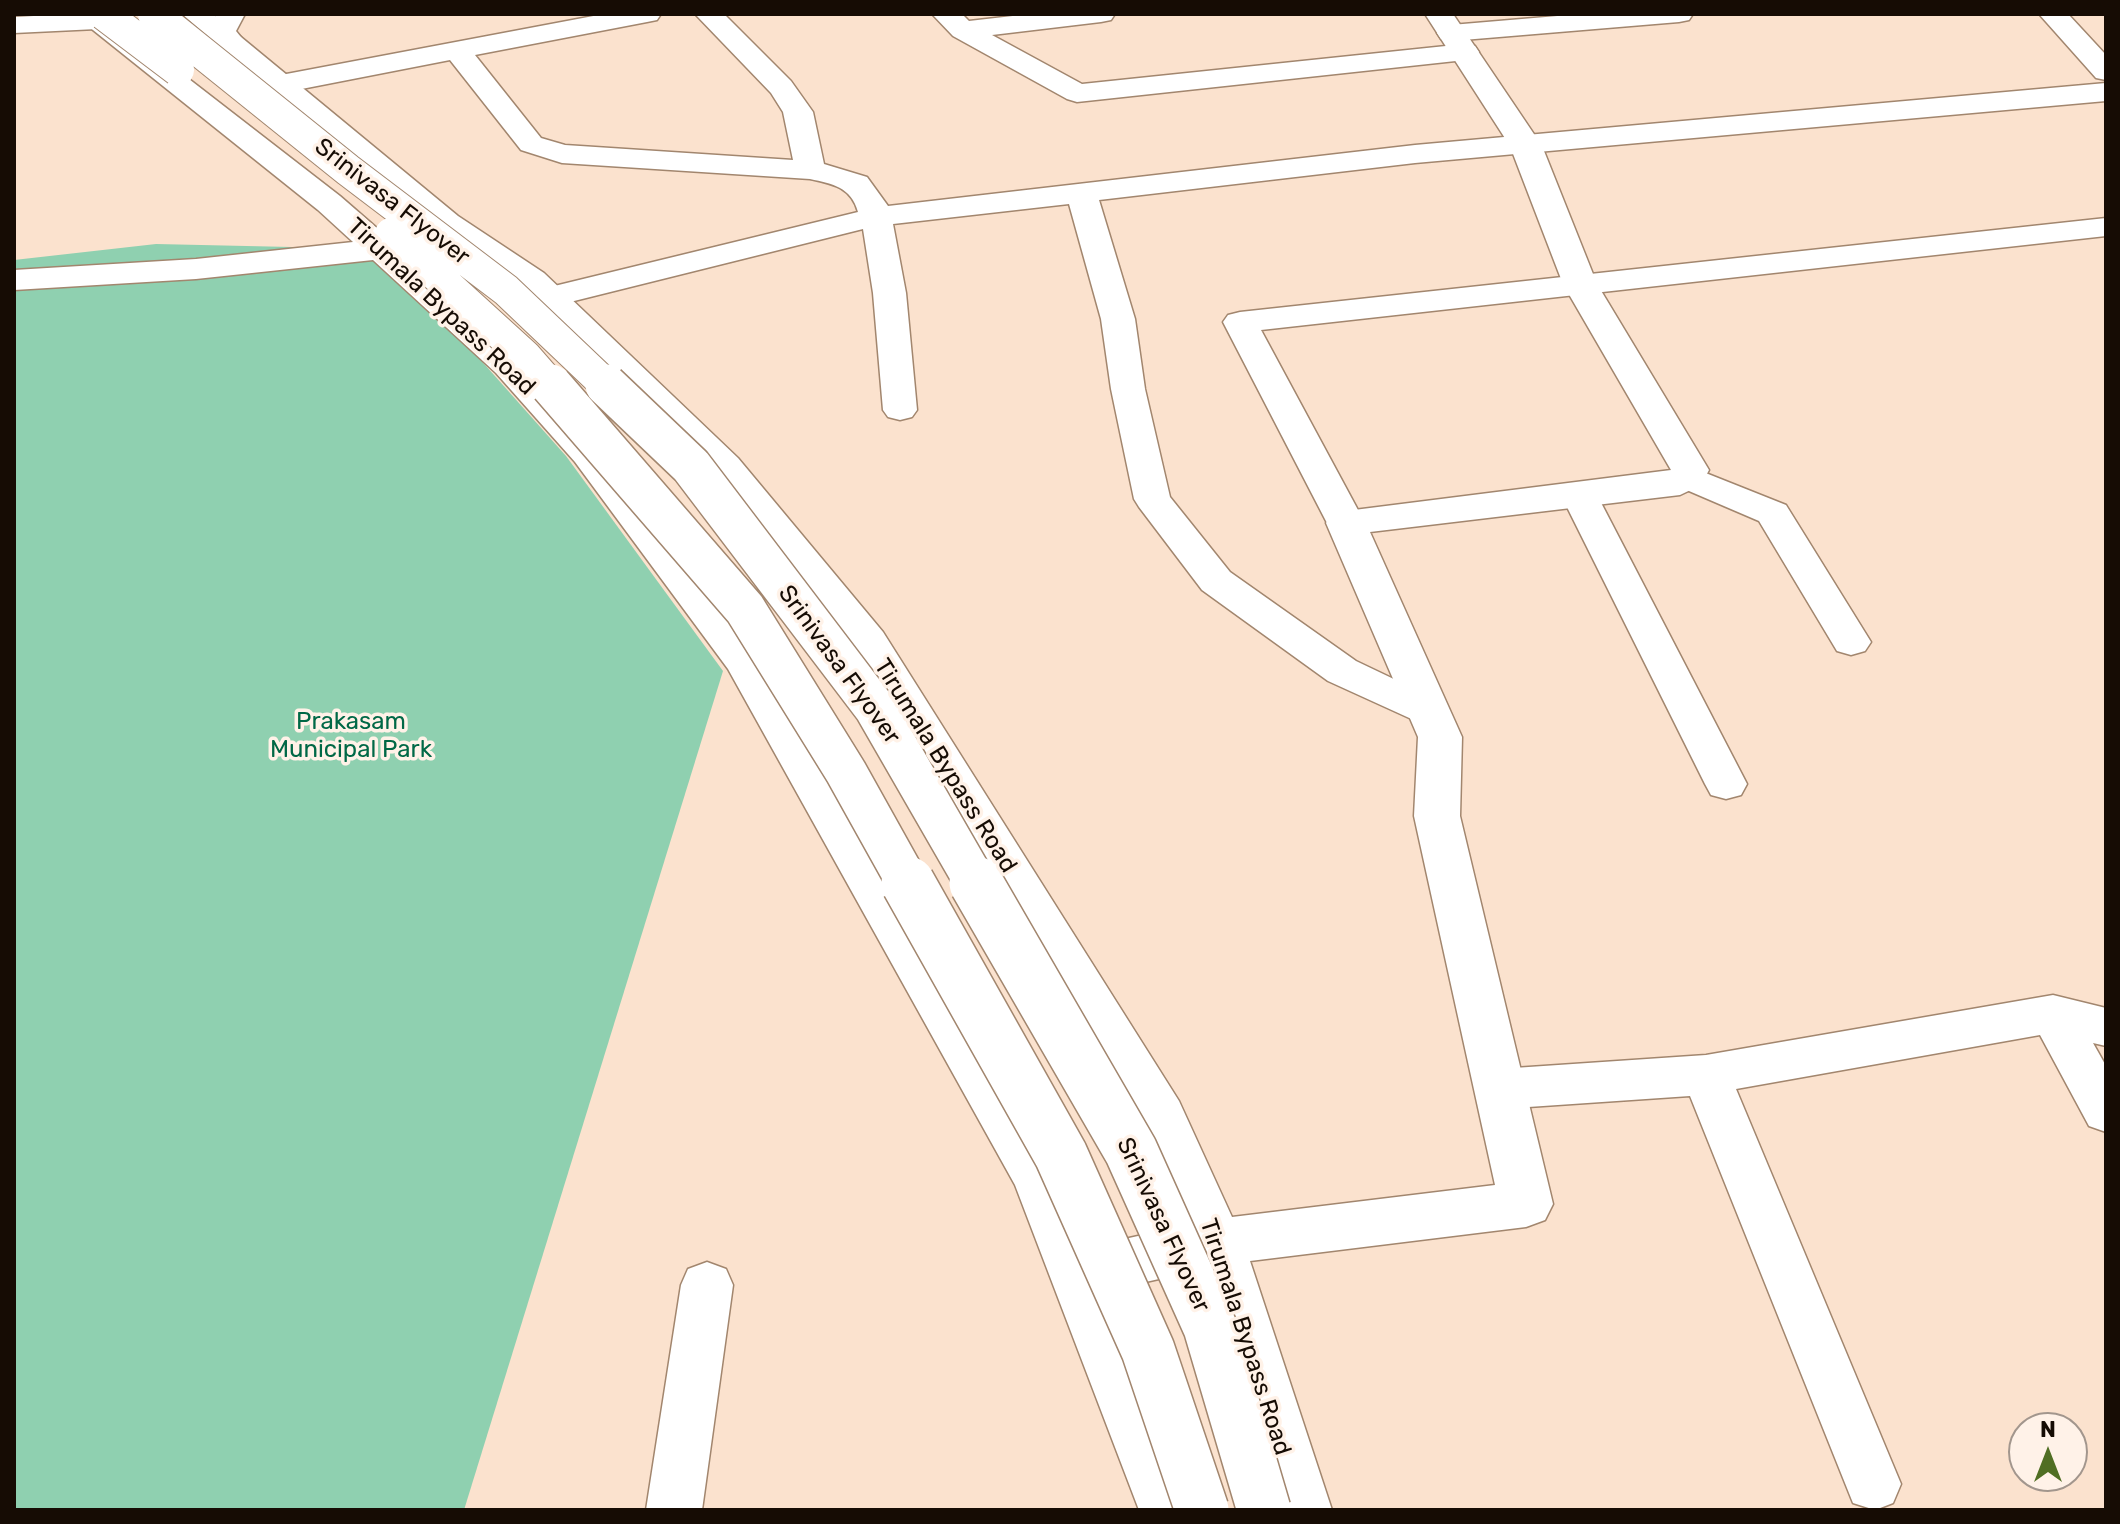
<!DOCTYPE html>
<style>
body{margin:0}
#map{position:relative;width:2120px;height:1524px;overflow:hidden;background:#fbe2ce;font-family:Rubik,sans-serif}
canvas{display:block}
.frame{position:absolute;inset:0;border:16px solid #160c04;pointer-events:none}
.north{position:absolute;left:2008px;top:1412px;width:80px;height:80px;box-sizing:border-box;background:#fff2e8;border:2px solid #a2968d;border-radius:50%;rotate:0deg;font-size:22px;font-weight:700;line-height:32px;text-align:center;color:#160c04}
.north::after{content:'';display:block;margin:auto;width:28px;height:36px;background:#506e23;clip-path:polygon(50% 0,100% 100%,50% 72%,0 100%)}
</style>
<div id="map">
<canvas width="2120" height="1524"></canvas>
<div class="frame"></div>
<div class="north">N</div>
</div>
<script>
const g = document.querySelector('canvas').getContext('2d');
g.lineJoin = 'round';
function fill(path, color) { g.fillStyle = color; g.fill(path, 'evenodd'); }
function stroke(path, color, width, dash) { g.strokeStyle = color; g.lineWidth = width; g.lineCap = dash ? 'butt' : 'round'; g.setLineDash(dash || []); g.stroke(path); }
function drawText(font, color, halo, rows, align = 'center') {
  g.font = font + ' Rubik,sans-serif'; g.lineWidth = 7; g.setLineDash([]); g.textBaseline = 'middle'; g.strokeStyle = halo; g.fillStyle = color; for (const [text, x, y, turn = 0] of rows) {
    g.save(); g.translate(x, y); g.rotate((+turn || 0) * Math.PI / 180); g.textAlign = isNaN(turn) ? turn : align; if (halo) g.strokeText(text, 0, 0); g.fillText(text, 0, 0); g.restore();
  }
}
const green = new Path2D(`
 M156 244 382 249 566 456 723 671 464 1510H14V260Z`);
const street = new Path2D(`
 M73 14H102L111 21 107 27 97 29 14 33V17Z
 M217 14H245L236 31 244 41 240 47C224 51 217 45 208 32Z
 M604 14H661L657 20 647 22 475 55 541 138 565 145 793 160 783 112 771 93 695 14H724L791 81 813 112 824 164 867 177 888 206 1415 145 2106 83V101L1415 163 1099 200 1135 319 1145 389 1170 497 1230 572 1356 661 1444 703 1450 713 1444 723 1429 727 1328 681 1202 590 1139 507 1134 499 1111 389 1101 319 1069 204 893 224 906 293 917 410 912 417 900 420 888 417 883 410 873 293 863 229 550 307 538 304 534 297 538 290 858 212C851 187 833 184 810 179L562 163 521 150 450 60 281 93 271 90 267 84 271 78 281 75Z
 M932 14H962L969 21 1030 14H1115L1111 20 1101 22 992 35 1082 84 1465 44 1475 46 1479 52 1475 58 1465 60 1077 102 1067 99 953 36Z
 M1581 14H1693L1689 20 1679 22 1451 41 1441 39 1437 33 1441 27 1451 25Z
 M2039 14H2068L2106 55V80L2096 78Z
 M2106 218V236L1261 330 1365 523 1359 531 1346 535 1333 531 1327 523 1223 322 1228 315 1240 312Z
 M1688 466 1786 505 1871 642 1865 651 1851 655 1837 651 1759 521 1675 485 1670 477 1675 469Z
 M1579 484 1592 487 1597 495 1747 784 1741 795 1726 799 1711 795 1705 784 1561 495 1566 487Z
 M2053 995 2106 1008V1046L2093 1043 2106 1066V1132L2089 1126 2040 1035 1736 1089 1901 1484 1893 1503 1875 1510 1853 1503 1690 1096 1499 1109 1482 1103 1475 1089 1482 1075 1499 1069 1706 1055Z
 M707 1262 726 1269 733 1285 702 1510H646L681 1285 688 1269Z`);
const secondary = new Path2D(`
 M73 14H105L340 196 386 236 401 232 413 235 418 242 413 249 404 252 522 357 601 446 760 652 1058 1163 1093 1246 1183 1226 1139 1125 853 651 712 474 520 287 434 230 182 14H213L458 216 544 273 738 458 883 632 1179 1101 1232 1217 1495 1185 1414 816 1418 737 1326 523 1332 514 1346 511 1671 470 1563 284 1510 146 1425 14H1453L1542 146 1597 284 1709 470 1701 485 1680 495 1370 532 1462 737 1460 816 1553 1204 1545 1220 1526 1227 1250 1261 1332 1510H1272L1199 1270 1110 1290 1199 1510H1139L1015 1185 728 669 575 462 496 373 373 260 196 279 14 290V270L196 259 353 242 318 210Z`);
const primaryBridgeFar2 = new Path2D(`
 M104 14 178 70
 M154 14 348 170 506 290 608 387
 M391 234 525 356 552 387`);
const primaryBridgeFar1 = new Path2D(`
 M551 385 745 609 846 772 909 885
 M606 385 691 466 875 708 977 885`);
const primaryBridge = new Path2D(`
 M908 883 1061 1155 1148 1350 1202 1510
 M976 883 1131 1151 1210 1327 1264 1510`);
const streetNames = [
 ["Srinivasa Flyover",392,202,38],
 ["Tirumala Bypass Road",441,307,43],
 ["Srinivasa Flyover",839,665,54],
 ["Tirumala Bypass Road",945,766,58],
 ["Srinivasa Flyover",1163,1225,65],
 ["Tirumala Bypass Road",1245,1337,72]
];
const parkNames = [
 ["Prakasam",351,722],
 ["Municipal Park",351,750]
];
fill(green, '#8fd0b0');
stroke(street, '#a2866e', 3);
stroke(secondary, '#a2866e', 3);
fill(street, '#fff');
fill(secondary, '#fff');
stroke(primaryBridgeFar2, '#a2866e', 34, []);
stroke(primaryBridgeFar1, '#a2866e', 44, []);
stroke(primaryBridge, '#a2866e', 56, []);
stroke(primaryBridgeFar2, '#fff', 32);
stroke(primaryBridgeFar1, '#fff', 41);
stroke(primaryBridge, '#fff', 53);
drawText('24px', '#160c04', '#fff2e8', streetNames);
drawText('24px', '#006846', '#fff2e8', parkNames);
</script>
